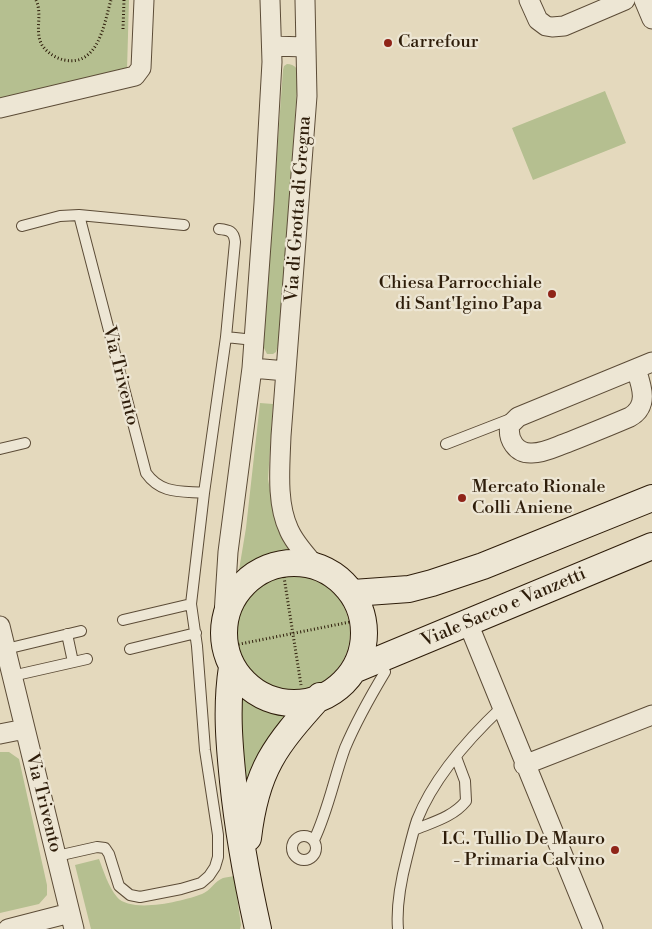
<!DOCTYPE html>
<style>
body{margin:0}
canvas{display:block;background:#e4d9bd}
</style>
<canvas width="652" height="929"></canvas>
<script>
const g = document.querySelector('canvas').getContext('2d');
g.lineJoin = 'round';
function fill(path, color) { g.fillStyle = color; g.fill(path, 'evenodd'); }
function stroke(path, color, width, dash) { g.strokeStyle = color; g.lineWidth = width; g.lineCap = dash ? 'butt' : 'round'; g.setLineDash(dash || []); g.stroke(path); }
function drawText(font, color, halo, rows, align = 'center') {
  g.font = font + ' "Libre Bodoni",serif'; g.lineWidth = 4.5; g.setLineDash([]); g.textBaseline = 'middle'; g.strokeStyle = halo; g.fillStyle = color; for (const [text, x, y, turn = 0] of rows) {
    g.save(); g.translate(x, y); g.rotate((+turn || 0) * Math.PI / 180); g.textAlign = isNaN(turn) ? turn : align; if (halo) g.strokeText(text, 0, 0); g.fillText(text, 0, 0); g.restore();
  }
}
const green = new Path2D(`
 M0 0H129L127 70 123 72 0 98Z
 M287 64C295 64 298 69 298 75L279 342 276 352 273 354H267L263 346 283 70 284 66Z
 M605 91 626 143 533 180 512 128Z
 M260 403 273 404 268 479 275 519 291 552V555C269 560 254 569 237 582L246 528Z
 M236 633a57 57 0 1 1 114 0a57 57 0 1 1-114 0Z
 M233 685C253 702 267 707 293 710L241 813Z
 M0 752H9L19 759 47 885V895L39 904 0 913Z
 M99 859C104 872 108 886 117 897 131 914 184 901 202 894 210 891 215 881 223 878 226 877 231 877 234 876L241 925 240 929H91L75 865Z`);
const path = new Path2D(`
 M36 0C43 15 34 31 42 45 47 53 56 58 64 60 99 67 104 23 111 0
 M123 29 124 0
 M284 577 301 685
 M235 645 365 619`);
const lane = new Path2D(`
 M79 215 146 473C161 494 180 491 204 493
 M22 226 60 216 79 215 184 225
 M226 337 254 340
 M446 444 513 418
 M0 449 25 443
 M123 620 191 604
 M67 634 73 662
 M6 649 81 631
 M130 649 196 633
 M12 676 87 659
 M414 830C433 822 453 817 466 801L465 781 456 757
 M292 848a12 12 0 1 1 24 0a12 12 0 1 1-24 0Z
 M314 840C328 811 334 778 345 748 356 722 370 697 385 672L380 661
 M57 856 97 847 105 848 109 854 119 886 130 895 140 897 181 889 201 883 209 876 215 867 218 857V835L205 750 197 646 191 604 204 493 226 337 235 242C234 231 229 230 219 229
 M398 929C396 905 401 880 407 857 410 845 413 832 417 820 434 777 468 739 502 707`);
const street = new Path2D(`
 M305 0 307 96 281 436C280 466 276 503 289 530 295 544 307 556 317 568
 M529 0 538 20 546 26 552 27 564 26 625 0
 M644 0 652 19
 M272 46 306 47
 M0 108 135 76 141 68 144 0
 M252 368 286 371
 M636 369C642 387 649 406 630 417 609 426 589 434 569 442 557 446 545 453 532 453 516 454 507 439 510 425L518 417 652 362
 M468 623 593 929
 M0 626 74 929
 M223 630 228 552 252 368 264 203 272 62 270 0
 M0 734 25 729
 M524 765 652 715
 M8 929 70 913`);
const secondary = new Path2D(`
 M224 633a70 70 0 1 1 140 0a70 70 0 1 1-140 0Z
 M353 593 409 589 432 583 483 566 652 498
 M232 667C226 706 229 742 233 781 238 831 247 880 258 929
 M356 669 652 546
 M248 838C256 769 275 746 320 696`);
const markers = [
 [388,43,5,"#8f2418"],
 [552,294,5,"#8f2418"],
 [462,498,5,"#8f2418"],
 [615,850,5,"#8f2418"]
];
const poiNames = [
 ["Carrefour",398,43],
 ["Chiesa Parrocchiale",542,284,"right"],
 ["di Sant'Igino Papa",542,305,"right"],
 ["Mercato Rionale",472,488],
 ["Colli Aniene",472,509],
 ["I.C. Tullio De Mauro",605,840,"right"],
 ["- Primaria Calvino",605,861,"right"]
];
const streetNames = [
 ["Via di Grotta di Gregna",299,209,-86],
 ["Via Trivento",120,376,76],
 ["Viale Sacco e Vanzetti",504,608,-23],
 ["Via Trivento",43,803,76]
];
fill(green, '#b5bf90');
stroke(lane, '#5c4c37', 12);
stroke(street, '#5c4c37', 21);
stroke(secondary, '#2e1d0a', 28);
stroke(path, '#2e1d0a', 3, [1, 2.5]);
stroke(lane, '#ede6d4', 10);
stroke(street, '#ede6d4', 19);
stroke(secondary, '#ede6d4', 26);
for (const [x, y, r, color] of markers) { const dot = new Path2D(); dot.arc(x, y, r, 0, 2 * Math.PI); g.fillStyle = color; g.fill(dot); stroke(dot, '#ede6d4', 2); }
drawText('18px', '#2e1d0a', '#ede6d4', poiNames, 'left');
drawText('18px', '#2e1d0a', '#ede6d4', streetNames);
</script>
